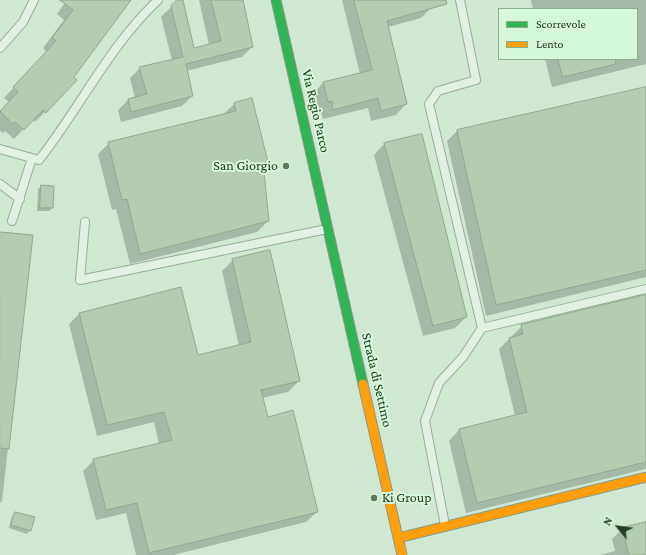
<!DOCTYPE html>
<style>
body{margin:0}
#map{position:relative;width:646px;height:555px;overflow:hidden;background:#d0e7d2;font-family:"Crimson Pro",serif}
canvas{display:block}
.legend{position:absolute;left:498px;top:8px;width:140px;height:52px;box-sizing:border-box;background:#d6f8da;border:1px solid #8eae8f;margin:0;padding:5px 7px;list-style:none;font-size:12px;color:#223e1f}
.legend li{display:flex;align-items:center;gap:8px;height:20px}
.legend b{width:20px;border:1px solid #8eae8f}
.north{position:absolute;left:598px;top:507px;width:40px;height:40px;-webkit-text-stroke:3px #d6f8da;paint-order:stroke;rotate:299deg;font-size:11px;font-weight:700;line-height:16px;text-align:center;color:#223e1f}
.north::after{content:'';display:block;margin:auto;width:14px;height:18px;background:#223e1f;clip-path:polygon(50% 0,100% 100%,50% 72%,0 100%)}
</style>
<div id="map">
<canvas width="646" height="555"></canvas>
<ul class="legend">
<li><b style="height:5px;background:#30b455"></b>Scorrevole</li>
<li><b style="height:5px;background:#ff9f0a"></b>Lento</li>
</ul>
<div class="north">N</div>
</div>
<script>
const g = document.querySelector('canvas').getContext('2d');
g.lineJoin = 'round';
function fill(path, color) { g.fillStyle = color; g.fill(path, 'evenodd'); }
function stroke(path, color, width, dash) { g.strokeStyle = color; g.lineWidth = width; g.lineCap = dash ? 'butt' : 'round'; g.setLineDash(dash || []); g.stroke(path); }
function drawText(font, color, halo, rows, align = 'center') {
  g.font = font + ' "Crimson Pro",serif'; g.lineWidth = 4; g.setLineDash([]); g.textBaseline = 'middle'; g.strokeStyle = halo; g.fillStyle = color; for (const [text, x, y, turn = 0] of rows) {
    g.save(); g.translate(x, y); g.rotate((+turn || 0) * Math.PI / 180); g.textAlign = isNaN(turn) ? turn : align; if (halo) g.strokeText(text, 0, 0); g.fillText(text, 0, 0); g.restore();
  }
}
const shadow = new Path2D(`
 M67 0H130L45 112 35 122 33 119 14 139 5 131 3 133 0 131V111L9 102 4 98 47 52 43 48 64 20 57 14Z
 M178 0H182L193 49 209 45 199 0H242L252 47 242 57 186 71 192 96 182 106 121 122 118 110 128 100 135 98 130 78 140 68 172 60 161 17Z
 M342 0H430L432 7 421 18 388 27 406 104 396 115 371 121 368 108 323 119 321 111 317 112 313 94 323 83 360 74Z
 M531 0H646V64L552 87 545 59H637V9H533Z
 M646 88V277L486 316 447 141 458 130Z
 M234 104 267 161 263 166 268 221 257 232 130 264 116 209 112 210 98 154 109 143 224 114Z
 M384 144 466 317 455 328 423 336 374 155Z
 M42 186 52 208 49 211H37L38 189Z
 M0 233 32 236 2 501 0 503Z
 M233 260 299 381 288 392 262 398 267 418 317 512 306 522 173 555H136L126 513 96 520 83 471 94 460 159 444 154 422 97 436 69 324 80 313 197 356 239 346 222 271Z
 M646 296V469L466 513 449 441 459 430 515 416 499 349 522 326Z
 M16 513 30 530 27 534 9 528 12 516Z
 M645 523 646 555H600L615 551 612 539 622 529Z`);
const building = new Path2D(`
 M60 0H131L74 77 77 80 46 113 43 110 24 130 15 122 13 124 0 111 18 92 13 87 56 41 52 38 73 10Z
 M177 0H183L194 48 221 41 211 0H243L253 47 186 64 193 96 131 112 128 99 147 94 139 67 183 57 171 6Z
 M354 0H446L447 4 387 21 407 104 381 111 378 98 333 110 332 101 328 102 323 82 372 70Z
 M558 59H615L616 64 563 77Z
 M646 87V270L496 305 457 130Z
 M252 98 268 162 263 163 269 221 140 254 127 199 122 200 108 142 236 111 234 103Z
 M422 134 467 317 433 326 384 143Z
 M41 185 54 186 53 208H40Z
 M0 232 33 235 9 449 0 448Z
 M270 250 300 381 261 390 268 417 293 410 318 512 149 553 137 503 106 510 93 459 172 440 164 412 107 425 79 313 181 287 198 355 251 342 232 259Z
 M646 295V462L477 503 459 429 527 412 509 338 523 334 521 325Z
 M15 512 35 517 31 531 11 525Z
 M646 522V555H629L622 528Z`);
const lane = new Path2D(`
 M460 0 476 80 438 91 429 104 482 328
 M0 48 23 22 34 0
 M0 149 39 160C80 108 109 46 158 0
 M0 184 20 199
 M12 221 32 158
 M85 222 80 280 327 229
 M445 525 425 421 439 383 463 357 482 328 646 289`);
const fast = new Path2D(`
 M276 0 363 384`);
const slow = new Path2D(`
 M363 384 402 555
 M398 538 646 477`);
const markers = [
 [286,166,4,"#5f795e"],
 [374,498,4,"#5f795e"]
];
const streetNames = [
 ["Via Regio Parco",316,111,77],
 ["Strada di Settimo",377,380,77]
];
const poiNames = [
 ["San Giorgio",278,166],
 ["Ki Group",382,498,"left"]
];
fill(shadow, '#0003');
fill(building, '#b3ccb2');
stroke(building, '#91a88f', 1);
stroke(lane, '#99ad99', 10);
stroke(fast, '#899c89', 11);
stroke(slow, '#899c89', 11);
stroke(lane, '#e2efe3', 8);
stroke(fast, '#30b455', 9);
stroke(slow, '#ff9f0a', 9);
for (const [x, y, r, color] of markers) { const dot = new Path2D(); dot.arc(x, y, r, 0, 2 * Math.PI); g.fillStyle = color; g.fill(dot); stroke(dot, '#d6f8da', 1.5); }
drawText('14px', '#223e1f', '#d6f8da', streetNames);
drawText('14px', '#223e1f', '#d6f8da', poiNames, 'right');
</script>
